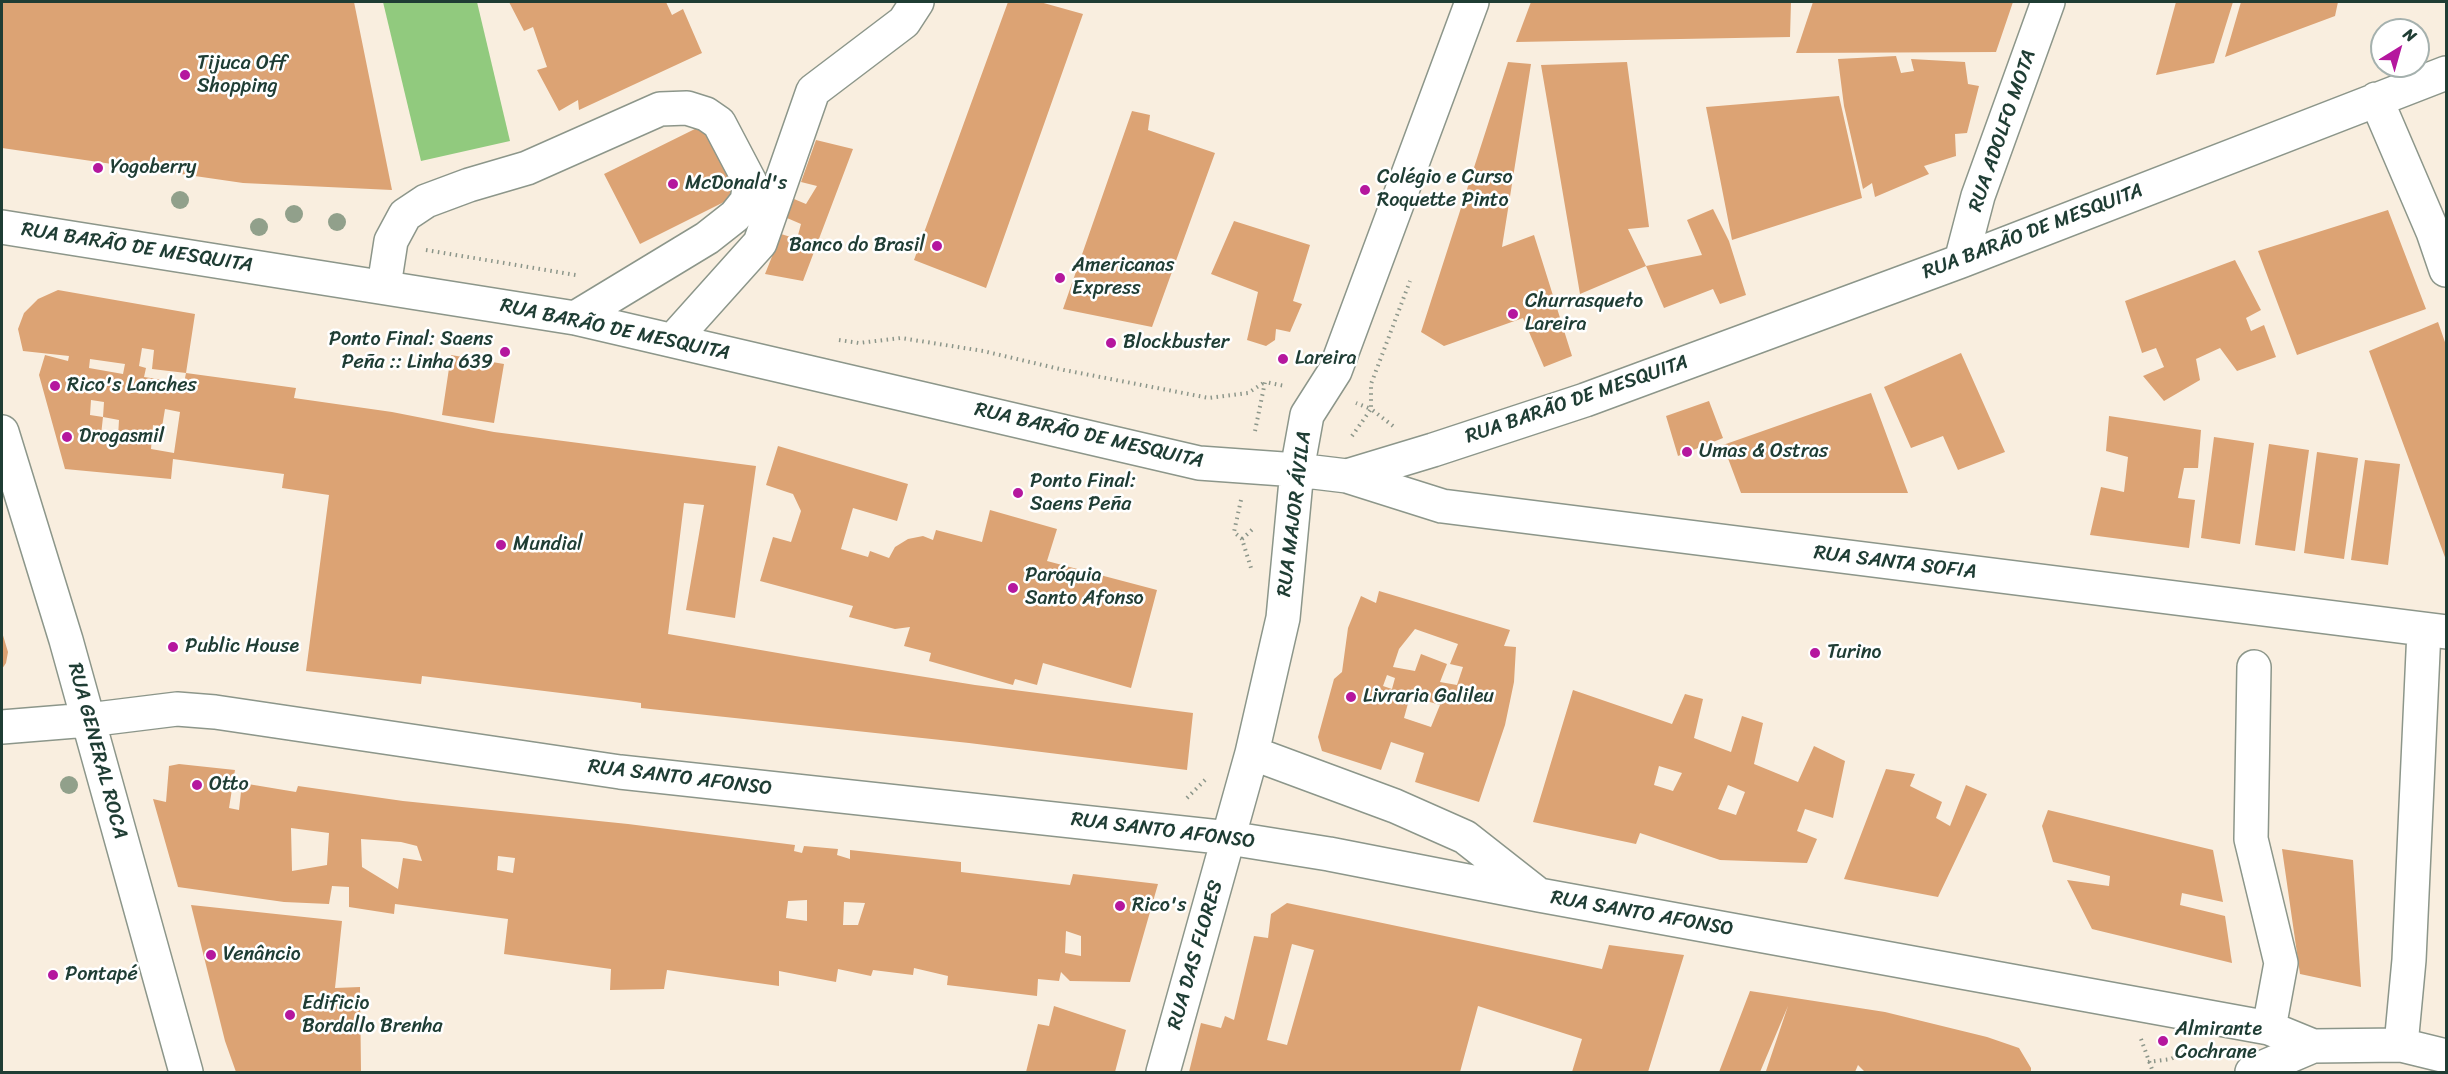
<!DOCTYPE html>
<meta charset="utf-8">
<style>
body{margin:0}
#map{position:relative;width:2448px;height:1074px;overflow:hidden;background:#f9eedf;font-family:Sriracha,sans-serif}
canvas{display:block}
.frame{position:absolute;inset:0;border:3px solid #1f3d34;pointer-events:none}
.north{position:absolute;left:2370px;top:18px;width:60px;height:60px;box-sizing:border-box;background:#fff;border:2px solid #a5b1ae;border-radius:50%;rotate:37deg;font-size:16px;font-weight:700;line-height:24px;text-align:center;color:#1f3d34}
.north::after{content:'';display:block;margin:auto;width:21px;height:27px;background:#b5179e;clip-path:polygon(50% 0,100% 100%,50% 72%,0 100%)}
</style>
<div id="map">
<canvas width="2448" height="1074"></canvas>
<div class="frame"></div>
<div class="north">N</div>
</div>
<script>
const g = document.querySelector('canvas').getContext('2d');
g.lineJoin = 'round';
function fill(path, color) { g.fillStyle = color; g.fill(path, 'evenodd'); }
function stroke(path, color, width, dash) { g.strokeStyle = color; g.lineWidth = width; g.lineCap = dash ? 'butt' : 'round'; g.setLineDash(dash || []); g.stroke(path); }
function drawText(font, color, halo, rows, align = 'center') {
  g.font = font + ' Sriracha,sans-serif'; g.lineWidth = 5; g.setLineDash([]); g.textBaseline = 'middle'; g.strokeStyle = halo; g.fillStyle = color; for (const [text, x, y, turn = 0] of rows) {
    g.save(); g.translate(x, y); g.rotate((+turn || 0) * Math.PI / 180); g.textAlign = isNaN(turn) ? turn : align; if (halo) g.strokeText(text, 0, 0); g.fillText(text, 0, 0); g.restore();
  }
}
const green = new Path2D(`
 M383 2H477L510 141 421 161Z`);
const building = new Path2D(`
 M2 2H354L392 190 243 183 2 148Z
 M509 2H666L672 15 683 9 702 53 579 110 578 100 559 111 537 70 547 67 533 27 524 31Z
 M1008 2H1040L1083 14 986 288 914 260Z
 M1531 2H1791L1790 37 1516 42Z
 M1813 2H2013L1996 52 1796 53Z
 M2176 2H2233L2214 63 2156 75Z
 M2241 2H2338L2335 16 2225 57Z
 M1896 56 1901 73 1914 71 1911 59 1965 62 1968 84 1979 86 1967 133 1955 134 1956 156 1924 166 1929 174 1875 197 1872 183 1863 189 1844 106 1838 59Z
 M1508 62 1531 64 1502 247 1534 235 1572 356 1544 367 1523 318 1444 346 1421 332Z
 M1627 62 1649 227 1628 229 1646 266 1580 294 1541 65Z
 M1839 96 1862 198 1732 240 1706 107Z
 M1132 111 1150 115 1148 130 1215 153 1152 327 1063 309Z
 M707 123 742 193 640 244 604 174Z
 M816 140 853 149 803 281 765 274 781 234 797 239 801 224 787 218 794 199 806 204 817 186 801 182Z
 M1713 209 1729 241 1746 295 1720 304 1713 289 1664 308 1646 266 1702 255 1687 220Z
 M2388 210 2426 309 2297 355 2258 251Z
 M1234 221 1310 245 1293 301 1302 304 1290 332 1276 329 1275 340 1266 346 1247 340 1258 292 1211 274Z
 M2235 260 2261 310 2246 318 2251 331 2264 325 2276 357 2237 371 2220 348 2196 359 2200 380 2164 401 2143 376 2164 367 2156 348 2142 353 2125 301Z
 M58 290 195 314 186 373 152 369 154 350 142 348 139 366 146 368 144 377 184 383 186 373 296 388 294 398 392 412 494 432 756 466 735 618 686 610 704 505 684 503 668 634 801 657 975 685 1193 713 1187 770 969 743 641 708V703L626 701 422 676 421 684 306 671 329 495 282 488 284 474 173 459 171 479 65 469 39 375 45 355 68 361 69 356 23 351 18 329 24 313 38 299ZM90 359 125 364 123 374 89 368ZM91 400 104 402 103 417 119 420 118 437 101 435 103 417 90 415ZM165 409 180 412 174 453 151 449 153 425 162 427Z
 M2438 322 2446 345V560L2369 351Z
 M1961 353 2005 452 1958 470 1943 436 1911 448 1884 387Z
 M451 355 504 364 494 423 442 415Z
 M1871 393 1908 493H1741L1723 445Z
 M1709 401 1723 438 1678 456 1666 416Z
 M2109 416 2201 430 2198 468H2184L2178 498 2195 500 2189 548 2090 535 2101 487 2124 492 2128 457 2106 451Z
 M2214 437 2254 443 2240 544 2201 538Z
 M2269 444 2309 450 2295 551 2255 545Z
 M778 446 908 484 897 521 853 508 841 549 868 557 870 551 889 558 895 547 908 539 923 536 933 540 936 530 982 542 990 510 1057 529 1047 561 1157 590 1131 688 1043 663 1037 685 1015 679 1013 685 929 661 931 653 904 646 910 627 895 629 849 617 853 606 760 581 773 537 791 542 801 511 793 494 766 485Z
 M2317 452 2358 458 2344 559 2304 553Z
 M2365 460 2400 464 2388 565 2351 560Z
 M1379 591 1510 630 1504 646 1516 647 1514 682 1505 725 1479 802 1415 782 1424 753 1391 742 1381 770 1322 751 1318 737 1334 679 1342 672 1348 628 1361 596 1376 603ZM1415 629 1458 644 1450 664 1463 667 1457 685 1440 682 1447 664 1421 654 1415 671 1393 667 1399 649ZM1387 675 1395 678 1392 689 1383 686ZM1410 696 1440 705 1431 727 1404 718Z
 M2 632 8 652 6 663 2 669Z
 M1573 690 1672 724 1685 694 1703 699 1694 738 1731 752 1742 716 1763 723 1754 764 1798 782 1814 746 1845 761 1833 818 1805 809 1797 831 1817 839 1807 863 1720 860 1640 833 1636 844 1533 822ZM1659 766 1682 773 1673 791 1654 785ZM1728 785 1745 792 1736 815 1718 809Z
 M179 764 235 770 229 808 239 810 242 783 296 792 298 786 403 801 628 824 795 845 794 851 802 853 804 846 838 849 837 855 850 859V850L961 862V872L1070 885 1073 874 1158 884 1130 982 1070 981 1061 972 1059 981 1038 979 1037 996 947 985 948 976 914 968 913 975 873 970 871 976 838 969 836 982 779 971V986L667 970 664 989 610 990 611 969 504 954 508 919 395 904 394 914 349 907V887L332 886 329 904 284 902 178 887 153 799 166 802 169 766ZM291 828 329 833 327 865 292 871ZM361 839 401 842 417 846 422 861 403 858 398 889 362 867ZM498 856 515 858 513 873 497 870ZM807 900V921L786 918 788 901ZM844 902 865 903 858 925H843ZM1066 931 1081 936V956L1065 953Z
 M1886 769 1915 774 1910 786 1942 802 1936 818 1950 826 1966 785 1987 794 1938 897 1844 879Z
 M2048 810 2213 850 2223 902 2182 893 2180 905 2225 916 2232 963 2092 929 2067 880 2109 886 2110 876 2053 862 2042 826Z
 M2282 849 2353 860 2361 987 2300 974Z
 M1287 903 1602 969 1609 945 1684 955 1648 1072H1572L1582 1039 1478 1006 1460 1072H1189L1201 1023 1221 1028 1225 1016 1234 1020 1254 936 1268 938 1271 914ZM1292 944 1314 950 1287 1045 1267 1040Z
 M191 905 342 921 335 988 360 987 361 1072H236L225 1041Z
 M1750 991 1885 1012 1987 1037 2019 1048 2031 1068V1072H1865L1858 1065 1855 1072H1770L1766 1071 1788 1006 1760 1072H1719Z
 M1054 1006 1126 1030 1115 1072H1026L1038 1024 1049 1026Z`);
const path = new Path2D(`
 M426 250 576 275
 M839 340 859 343 901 338 983 351 1064 370 1209 398 1248 393 1265 382
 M1393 426 1371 409V384L1410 281
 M1255 431 1265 382 1285 386
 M1352 436 1371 409 1356 403
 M1241 500 1234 532 1242 539 1251 568
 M1242 539 1255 527
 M1187 798 1207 778
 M2141 1039 2153 1072
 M2148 1062 2171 1059 2189 1049`);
const minor = new Path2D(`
 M2376 99 2433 232 2446 270
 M2 227 575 318 1199 463 1297 470 1347 476 1433 450 1585 400 1961 261 2446 73
 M1961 261 1978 196 2048 2
 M384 286 391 241 405 215 426 201 469 185 527 168 660 109 687 108 706 114 719 123 750 182 747 201 735 216 707 238 575 318
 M673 340 760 243 813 91 904 22 917 2
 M2 432 66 640 186 1072
 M1347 476 1442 506 2446 632
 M2254 667 2251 839 2281 963 2269 1028
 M2 727 88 720 177 709 215 712 620 772 1229 838 1329 854 1539 895 2269 1028 2313 1046
 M1252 753 1395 806 1465 837 1535 892
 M2401 1045 2409 960 2424 630
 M1163 1072 1252 753 1277 644 1283 618 1297 470 1307 415 1335 371 1472 2
 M2252 1072 2313 1046 2401 1045 2446 1056`);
const trees = [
 [180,200],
 [294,214],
 [337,222],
 [259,227],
 [69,785]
];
const markers = [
 [185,75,6,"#b5179e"],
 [98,168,6,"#b5179e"],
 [673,184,6,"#b5179e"],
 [1365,190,6,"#b5179e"],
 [937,246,6,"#b5179e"],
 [1060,278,6,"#b5179e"],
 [1513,314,6,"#b5179e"],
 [1111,343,6,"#b5179e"],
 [505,352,6,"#b5179e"],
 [1283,359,6,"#b5179e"],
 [55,386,6,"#b5179e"],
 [67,437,6,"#b5179e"],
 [1687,452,6,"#b5179e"],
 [1018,493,6,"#b5179e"],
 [501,545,6,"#b5179e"],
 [1013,588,6,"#b5179e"],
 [173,647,6,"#b5179e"],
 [1815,653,6,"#b5179e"],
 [1351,697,6,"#b5179e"],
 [197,785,6,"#b5179e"],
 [1120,906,6,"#b5179e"],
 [211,955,6,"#b5179e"],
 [53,975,6,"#b5179e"],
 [290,1015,6,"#b5179e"],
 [2163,1041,6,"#b5179e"]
];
const poiNames = [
 ["Tijuca Off",197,64],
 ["Shopping",197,87],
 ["Yogoberry",110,168],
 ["Colégio e Curso",1377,178],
 ["Roquette Pinto",1377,201],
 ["McDonald's",685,184],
 ["Banco do Brasil",925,246,"right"],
 ["Americanas",1072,266],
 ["Express",1072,289],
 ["Churrasqueto",1525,302],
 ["Lareira",1525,325],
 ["Ponto Final: Saens",493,340,"right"],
 ["Peña :: Linha 639",493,363,"right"],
 ["Blockbuster",1123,343],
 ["Lareira",1295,359],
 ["Rico's Lanches",67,386],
 ["Drogasmil",79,437],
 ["Umas & Ostras",1699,452],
 ["Ponto Final:",1030,482],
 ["Saens Peña",1030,505],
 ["Mundial",513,545],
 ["Paróquia",1025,576],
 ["Santo Afonso",1025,599],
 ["Public House",185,647],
 ["Turino",1827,653],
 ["Livraria Galileu",1363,697],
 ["Otto",209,785],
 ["Rico's",1132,906],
 ["Venâncio",223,955],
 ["Pontapé",65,975],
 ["Edificio",302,1004],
 ["Bordallo Brenha",302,1027],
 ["Almirante",2175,1030],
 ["Cochrane",2175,1053]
];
const streetNames = [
 ["RUA ADOLFO MOTA",2003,131,-71],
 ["RUA BARÃO DE MESQUITA",2033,232,-21],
 ["RUA BARÃO DE MESQUITA",137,248,9],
 ["RUA BARÃO DE MESQUITA",615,330,12],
 ["RUA BARÃO DE MESQUITA",1577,400,-19],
 ["RUA BARÃO DE MESQUITA",1089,436,13],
 ["RUA MAJOR ÁVILA",1295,514,-83],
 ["RUA SANTA SOFIA",1895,563,7],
 ["RUA GENERAL ROCA",97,751,75],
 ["RUA SANTO AFONSO",680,778,7],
 ["RUA SANTO AFONSO",1163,831,7],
 ["RUA SANTO AFONSO",1642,914,10],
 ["RUA DAS FLORES",1196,955,-74]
];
fill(green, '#91ca7e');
fill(building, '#dca374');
stroke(minor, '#8c968a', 36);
stroke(path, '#8c968a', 4, [1.5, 4.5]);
stroke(minor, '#fff', 33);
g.fillStyle = '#91a08b';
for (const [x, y] of trees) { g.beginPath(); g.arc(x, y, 9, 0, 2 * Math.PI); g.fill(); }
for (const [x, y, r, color] of markers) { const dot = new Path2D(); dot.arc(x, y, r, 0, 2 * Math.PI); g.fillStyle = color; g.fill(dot); stroke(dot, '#fff', 2); }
drawText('20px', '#1f3d34', '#fff', poiNames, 'left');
drawText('20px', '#1f3d34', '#fff', streetNames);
</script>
